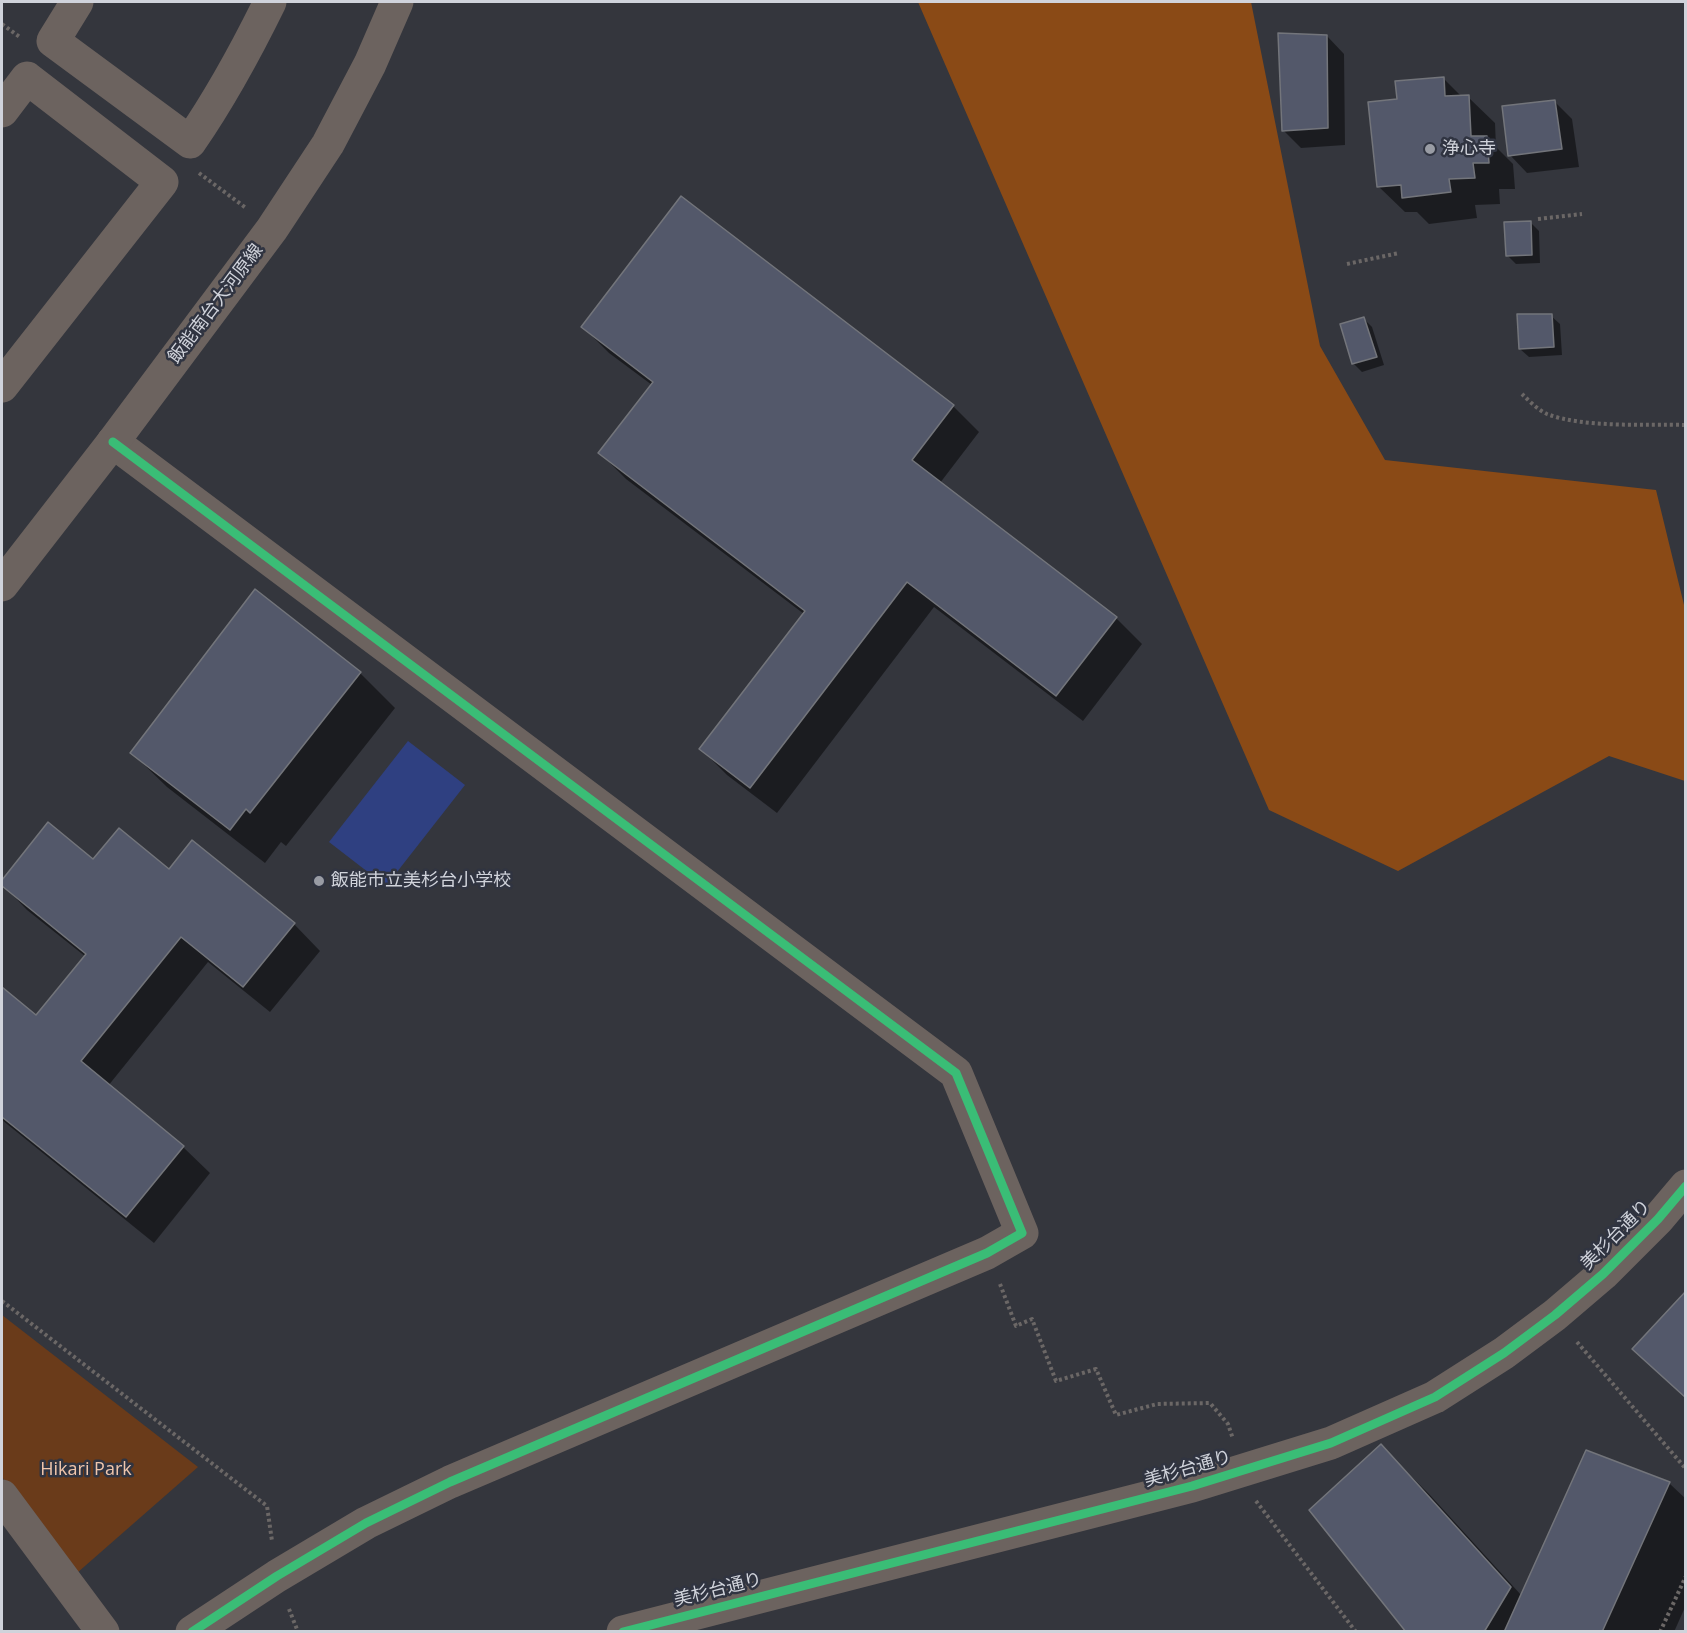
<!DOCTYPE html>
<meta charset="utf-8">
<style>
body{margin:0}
#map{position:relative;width:1687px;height:1633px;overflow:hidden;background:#34363d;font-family:"Open Sans",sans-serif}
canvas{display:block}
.frame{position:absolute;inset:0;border:3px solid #d0d3db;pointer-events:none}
</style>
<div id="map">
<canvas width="1687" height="1633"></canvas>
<div class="frame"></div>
</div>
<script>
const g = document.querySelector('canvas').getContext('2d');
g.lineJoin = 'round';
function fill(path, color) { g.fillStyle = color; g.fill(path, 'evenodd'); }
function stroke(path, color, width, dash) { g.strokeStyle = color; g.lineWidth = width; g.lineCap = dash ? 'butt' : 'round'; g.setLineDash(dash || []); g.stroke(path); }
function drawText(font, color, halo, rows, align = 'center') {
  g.font = font + ' "Open Sans","Noto Sans JP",sans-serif'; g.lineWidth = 5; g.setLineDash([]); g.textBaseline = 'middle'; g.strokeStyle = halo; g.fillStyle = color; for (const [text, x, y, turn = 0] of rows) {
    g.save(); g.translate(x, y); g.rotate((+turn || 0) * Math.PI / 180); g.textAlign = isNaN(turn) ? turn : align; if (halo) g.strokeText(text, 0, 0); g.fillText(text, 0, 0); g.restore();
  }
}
const green = new Path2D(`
 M2 1315 198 1467 77 1573 2 1477Z`);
const forest = new Path2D(`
 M918 2H1251L1320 346 1385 460 1656 490 1685 609V781L1609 756 1398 871 1269 810Z`);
const water = new Path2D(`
 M408 741 465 785 386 886 329 842Z`);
const shadow = new Path2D(`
 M1327 36 1344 54 1345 145 1301 148 1283 130Z
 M1443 78 1462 97H1468L1495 123 1496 147 1513 164 1515 189H1499L1500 204 1475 205 1477 218 1429 224 1417 212H1405L1378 186 1399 101Z
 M1555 102 1572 119 1579 167 1527 173 1510 155Z
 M1531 223 1539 231 1540 263 1516 264 1507 255Z
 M1551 316 1560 324 1562 355 1529 357 1520 349Z
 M1364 319 1372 327 1384 365 1362 372 1353 363Z
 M583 327 953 406 979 432 940 483 1116 618 1142 644 1083 721 934 607 777 813 727 775 701 749 804 614 626 479 600 453 652 385 609 353Z
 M255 591 360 673 395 708 286 846 281 842 265 863 167 787 132 753Z
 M48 825 94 861 169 871 294 924 320 951 270 1012 208 962 108 1086 183 1147 210 1173 154 1243 2 1120V989L37 1017 86 957 27 910 2 884Z
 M1381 1446 1430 1495 1522 1596 1587 1452 1670 1484 1686 1499V1605L1674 1632H1408Z`);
const building = new Path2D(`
 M1278 33 1327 35 1328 128 1282 131Z
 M1444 77 1445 96 1469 95 1471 136H1487L1489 163H1473L1475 178 1449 179 1451 192 1402 198 1401 185 1377 187 1368 102 1397 99 1395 81Z
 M1555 100 1562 149 1508 156 1502 106Z
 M681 196 954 405 912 460 1117 617 1056 696 907 582 750 788 699 749 805 611 598 453 653 382 581 327Z
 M1531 221 1532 255 1506 256 1504 222Z
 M1517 314H1552L1554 347 1519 349Z
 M1364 317 1377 357 1352 364 1340 324Z
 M255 589 361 672 250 813 246 809 230 830 130 753Z
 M48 822 93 859 119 828 169 869 192 840 295 923 243 987 181 937 81 1061 184 1146 126 1217 2 1117V987L36 1015 86 954 2 886V880Z
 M1686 1291V1398L1632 1349Z
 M1381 1444 1511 1587 1484 1632H1406L1309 1510Z
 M1586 1450 1670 1482 1602 1632H1504Z`);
const path = new Path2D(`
 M2 24 21 38
 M199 173 246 208
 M1538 219 1582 214
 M1347 264 1399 253
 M1522 394C1529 401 1538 410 1547 414 1583 428 1646 424 1686 425
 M1000 1284 1016 1326 1032 1319 1056 1381 1096 1369 1116 1415 1157 1404 1210 1403 1228 1424 1233 1439
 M2 1301 267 1506 272 1541
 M1577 1342 1686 1469
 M1256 1501 1356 1632
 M289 1609 298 1632
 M1660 1632 1686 1576`);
const minor = new Path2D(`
 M77 2 53 41 190 142C221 97 246 51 270 2
 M2 111 27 78 162 182 2 386
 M113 442 956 1073 1022 1233 987 1253 450 1482 366 1523 277 1576 192 1632
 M2 1496 103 1632`);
const tertiary = new Path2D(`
 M2 585 113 442 272 229 328 144 370 64 397 2
 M623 1632 1192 1486 1331 1443 1435 1397 1504 1353 1555 1315 1603 1274 1658 1219 1686 1186`);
const cycleway = new Path2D(`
 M113 442 956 1073 1022 1233 987 1253 450 1482 366 1523 277 1576 192 1632
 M623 1632 1192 1486 1331 1443 1435 1397 1504 1353 1555 1315 1603 1274 1658 1219 1686 1186`);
const markers = [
 [1430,149,6,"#999ca4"],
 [319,881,6,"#999ca4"]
];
const poiNames = [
 ["浄心寺",1442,149],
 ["飯能市立美杉台小学校",331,881]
];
const streetNames = [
 ["飯能南台大河原線",216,304,-53],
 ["美杉台通り",1616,1235,-45],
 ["美杉台通り",1188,1469,-16],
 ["美杉台通り",718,1590,-14]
];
const parkNames = [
 ["Hikari Park",86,1470]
];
fill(green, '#6a3b1a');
fill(forest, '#8a4a16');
fill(water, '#2f4081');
fill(shadow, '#0007');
fill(building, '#53586a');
stroke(building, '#73757b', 1.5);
stroke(path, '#6b6766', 4, [3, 3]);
stroke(minor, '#6c635f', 33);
stroke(tertiary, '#6c635f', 33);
stroke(cycleway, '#3abd76', 9);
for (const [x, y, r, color] of markers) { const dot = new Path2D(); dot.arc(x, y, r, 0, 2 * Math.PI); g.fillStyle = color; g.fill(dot); stroke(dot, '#303441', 2); }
drawText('18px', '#d0d3db', '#303441', poiNames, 'left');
drawText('18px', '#d0d3db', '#303441', streetNames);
drawText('18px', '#f0c6ac', '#303441', parkNames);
</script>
